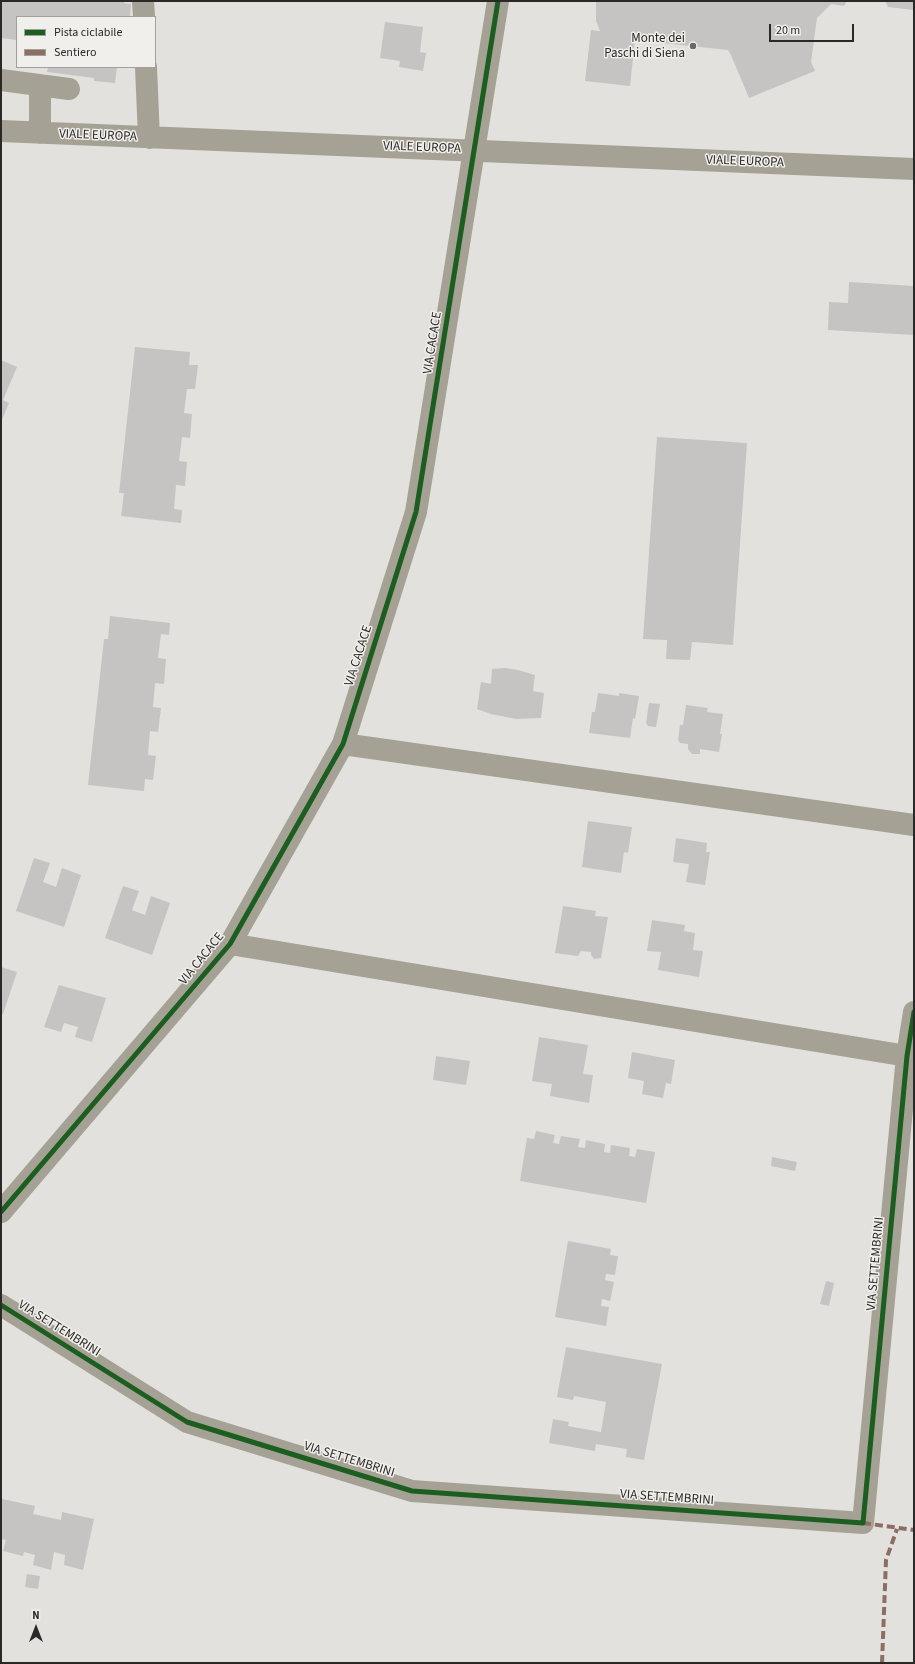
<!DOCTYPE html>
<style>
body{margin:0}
#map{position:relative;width:915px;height:1664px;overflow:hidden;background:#e3e1de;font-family:"Source Sans 3",sans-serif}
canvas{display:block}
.frame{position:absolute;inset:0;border:2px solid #2a2928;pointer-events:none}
.legend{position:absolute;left:16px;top:16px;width:140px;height:52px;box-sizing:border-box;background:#f1efeb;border:1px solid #a1a09d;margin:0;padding:5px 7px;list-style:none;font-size:12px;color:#2a2928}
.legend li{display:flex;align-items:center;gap:8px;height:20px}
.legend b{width:20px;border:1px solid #a1a09d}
.north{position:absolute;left:16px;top:1608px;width:40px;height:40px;-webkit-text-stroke:3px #f1efeb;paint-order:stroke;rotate:0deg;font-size:11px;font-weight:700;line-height:16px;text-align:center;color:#2a2928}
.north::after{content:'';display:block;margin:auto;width:14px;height:18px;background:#2a2928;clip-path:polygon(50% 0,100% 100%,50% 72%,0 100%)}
.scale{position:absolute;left:769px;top:24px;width:85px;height:18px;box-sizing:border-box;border:2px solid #2a2928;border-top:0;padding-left:5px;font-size:12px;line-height:14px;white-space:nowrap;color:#2a2928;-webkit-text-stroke:3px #f1efeb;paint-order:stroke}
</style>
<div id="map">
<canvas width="915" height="1664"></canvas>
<div class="frame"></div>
<ul class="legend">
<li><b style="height:5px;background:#1b5e20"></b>Pista ciclabile</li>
<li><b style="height:5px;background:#8d6e63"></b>Sentiero</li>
</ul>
<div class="north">N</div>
<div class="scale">20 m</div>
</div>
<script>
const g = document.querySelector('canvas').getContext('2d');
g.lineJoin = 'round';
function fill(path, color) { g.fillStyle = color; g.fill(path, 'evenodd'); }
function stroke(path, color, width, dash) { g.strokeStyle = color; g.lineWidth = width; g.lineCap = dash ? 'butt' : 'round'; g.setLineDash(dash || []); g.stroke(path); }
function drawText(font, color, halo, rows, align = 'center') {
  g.font = font + ' "Source Sans 3",sans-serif'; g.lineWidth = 3; g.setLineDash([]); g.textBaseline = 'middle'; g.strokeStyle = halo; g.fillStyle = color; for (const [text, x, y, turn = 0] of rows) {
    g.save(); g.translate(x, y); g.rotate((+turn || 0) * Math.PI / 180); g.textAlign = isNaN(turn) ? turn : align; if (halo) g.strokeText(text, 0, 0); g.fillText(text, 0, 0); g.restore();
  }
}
const building = new Path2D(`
 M1 1H124V3L131 4 130 17H17V40L1 38Z
 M596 1H847L844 6 831 4 817 18 811 62 815 71 749 98 731 55 728 50 635 40 630 86 585 81 591 30 600 31 596 21Z
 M885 1H914V14L913 10 888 7Z
 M385 22 423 27 420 52 426 53 423 71 399 67 400 61 380 58Z
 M48 67H117L115 83 94 81V78L47 72Z
 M849 282 914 286V335L828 330 829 302 848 303Z
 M135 347 190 352 189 365H198L195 389H187L184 413 192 414 190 438 182 437 179 461 187 462 185 486 176 485 174 509 182 510 181 523 121 516 124 493H119Z
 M1 360 17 367 3 400 9 403 1 422Z
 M657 437 747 443 733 645 692 642 690 660 666 659 667 640 643 639Z
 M110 616 170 623 169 635 161 634 158 658 166 659 164 684 155 683 153 707 161 708 158 732 150 731 148 755 156 756 153 780 145 779 144 791 88 785 104 639H108Z
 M505 668 518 670 535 675 533 691 544 693 541 718 516 719 491 714 477 709 481 682 491 684 492 669Z
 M598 693 619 696V693L639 696 635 719 633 718 630 738 589 733 592 712H595Z
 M649 703 660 704 656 727 648 726 646 723Z
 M686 705 708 708 707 712 723 714 720 734H722L719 752 700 749V754H692L688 749V744L680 743 678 740 680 725H683Z
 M588 821 632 827 628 853 624 852 621 873 582 867Z
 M676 838 707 843 706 852H710L705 885 686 882 689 864 673 862Z
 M34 858 50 863 43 882 56 887 62 868 81 875 64 927 16 911Z
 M123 886 139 891 132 910 145 915 151 896 170 903 152 955 105 938Z
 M563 906 596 911 595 916 608 917 601 958 594 959 591 955V952L581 951 578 956 555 953Z
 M652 920 685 925 684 931 695 933 693 950 703 951 699 977 658 970 661 952 647 951Z
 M1 967 17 972 3 1014H1Z
 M59 985 106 998 92 1042 75 1037 78 1027 64 1023 61 1032 44 1027Z
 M539 1037 588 1045 583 1074 593 1075 589 1103 550 1096 552 1084 532 1081Z
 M632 1052 675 1060 671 1084 666 1083 663 1098 642 1094 644 1081 628 1078Z
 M436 1056 470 1061 466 1085 433 1080Z
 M536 1131 555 1135 553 1143 559 1144 561 1136 580 1139 578 1147 585 1148 586 1140 605 1144 604 1152 610 1153 611 1145 630 1148 629 1156 635 1157 637 1149 655 1152 646 1203 520 1181 527 1138 534 1139Z
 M772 1157 797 1162 795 1171 771 1166Z
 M568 1241 611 1249 610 1255 618 1256 615 1275 606 1274 605 1280 614 1282 610 1301 602 1299 601 1306 609 1307 606 1326 555 1317Z
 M826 1281 834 1283 829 1306 820 1304Z
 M566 1347 662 1364 644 1460 626 1457 627 1449 596 1444 595 1451 549 1443 553 1419 569 1422 568 1426 601 1432 606 1402 574 1396 573 1400 557 1397Z
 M2 1499 35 1506 33 1514 61 1520 62 1512 94 1519 83 1570 64 1565 65 1555 54 1552 51 1570 33 1565 35 1555 24 1552 23 1556 3 1551 6 1540 1 1539Z
 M27 1574 40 1576 38 1589 25 1587Z`);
const minor = new Path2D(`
 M143 1 144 17
 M146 67 149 138
 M1 80 69 89
 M1 131 914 169
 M40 133V85
 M343 744 914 825
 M230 944 907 1056
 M1 1212 230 944 343 744 416 512 498 1
 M1 1305 187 1422 412 1491 863 1523 907 1056 914 1012`);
const quiet = new Path2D(`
 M863 1523 914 1530
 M882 1663 886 1560 897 1529`);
const cycleway = new Path2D(`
 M1 1212 230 944 343 744 416 512 498 1
 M1 1305 187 1422 412 1491 863 1523 907 1056 914 1012`);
const markers = [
 [693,46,4,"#6b6968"]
];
const poiNames = [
 ["Monte dei",685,39],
 ["Paschi di Siena",685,54]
];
const streetNames = [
 ["VIALE EUROPA",98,136,2],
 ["VIALE EUROPA",422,148,2],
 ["VIALE EUROPA",745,162,2],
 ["VIA CACACE",433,343,-81],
 ["VIA CACACE",359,656,-72],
 ["VIA CACACE",202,959,-51],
 ["VIA SETTEMBRINI",876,1264,-85],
 ["VIA SETTEMBRINI",59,1329,32],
 ["VIA SETTEMBRINI",349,1460,17],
 ["VIA SETTEMBRINI",667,1498,4]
];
fill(building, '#c5c4c2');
stroke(minor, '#a6a195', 22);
stroke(quiet, '#8d6e63', 4, [8, 4]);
stroke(cycleway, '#1b5e20', 5);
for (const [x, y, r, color] of markers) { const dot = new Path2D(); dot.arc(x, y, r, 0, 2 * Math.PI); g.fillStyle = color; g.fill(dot); stroke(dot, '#f1efeb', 1.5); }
drawText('13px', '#2a2928', '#f1efeb', poiNames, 'right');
drawText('13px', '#2a2928', '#f1efeb', streetNames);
</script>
